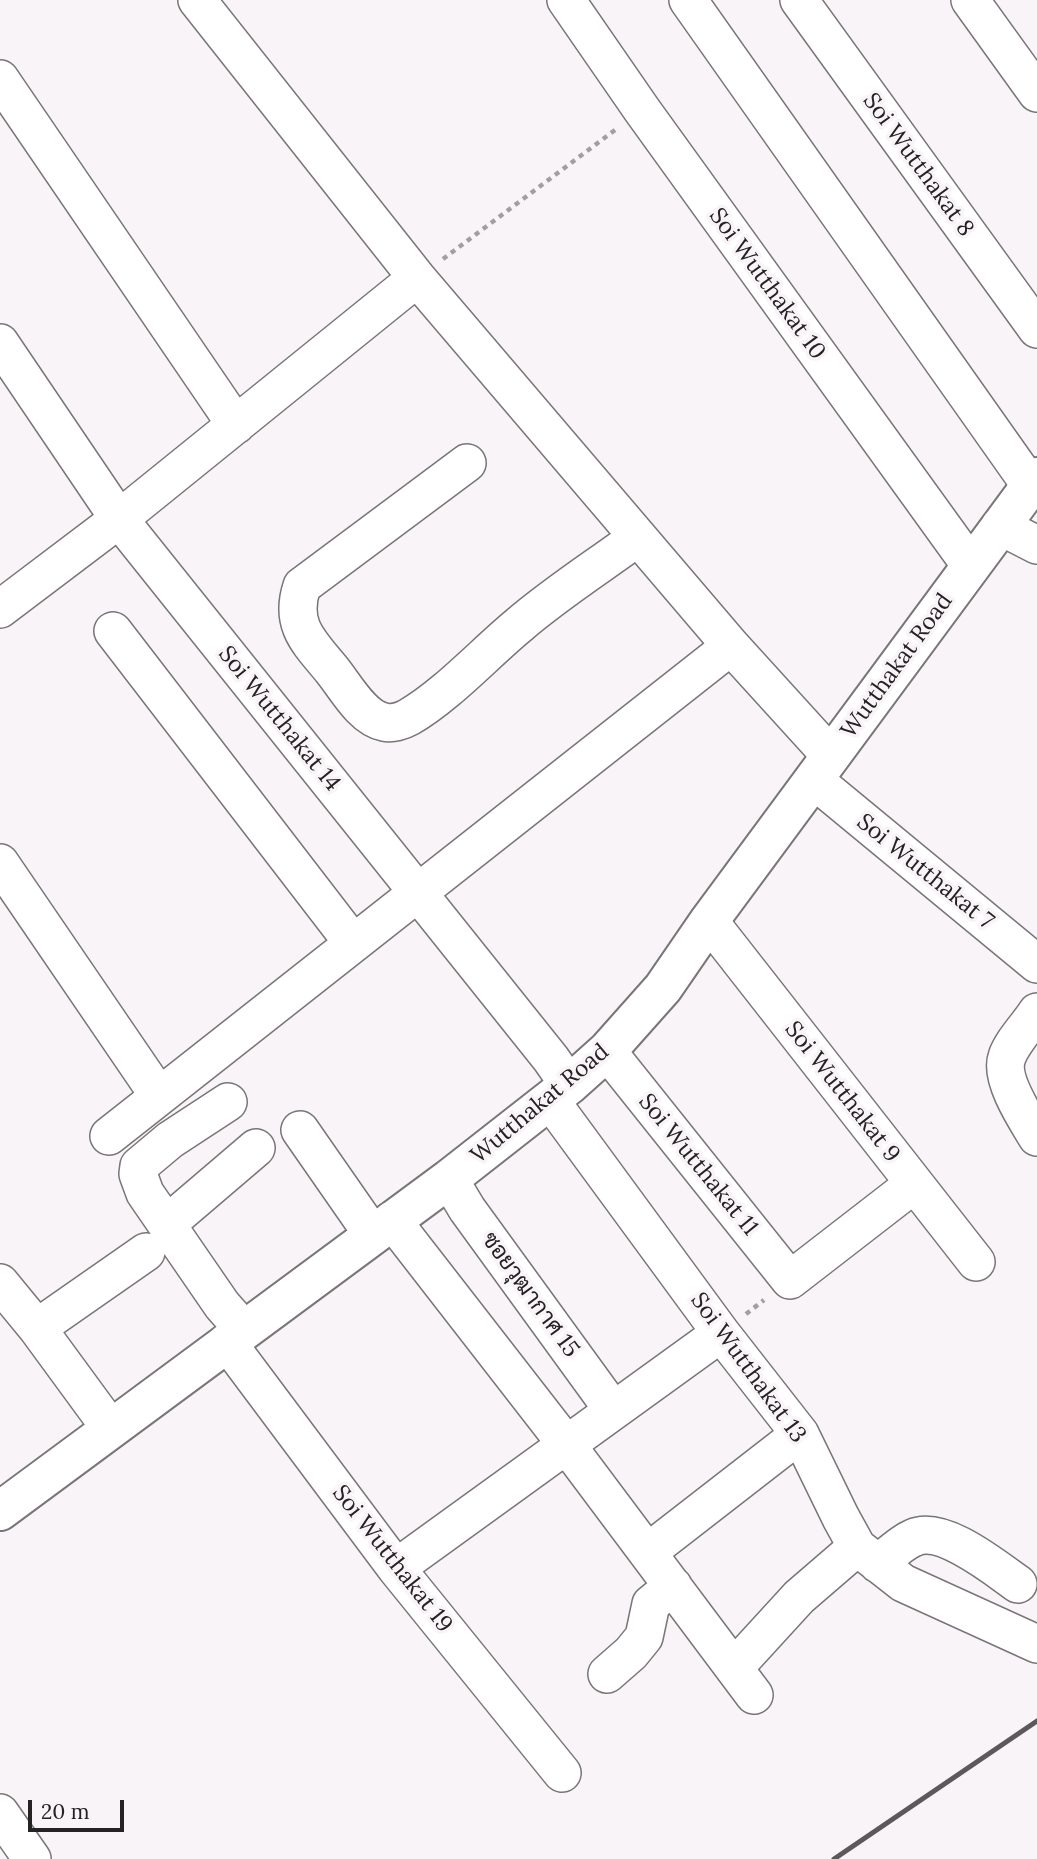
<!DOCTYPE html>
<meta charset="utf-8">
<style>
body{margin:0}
#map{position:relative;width:1037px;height:1859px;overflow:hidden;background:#f9f4f7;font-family:Lora,serif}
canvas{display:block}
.scale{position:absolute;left:28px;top:1800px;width:96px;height:32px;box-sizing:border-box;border:4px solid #242223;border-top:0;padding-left:9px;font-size:21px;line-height:24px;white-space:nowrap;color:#242223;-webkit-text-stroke:5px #f9f4f7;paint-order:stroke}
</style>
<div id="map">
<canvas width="1037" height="1859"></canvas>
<div class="scale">20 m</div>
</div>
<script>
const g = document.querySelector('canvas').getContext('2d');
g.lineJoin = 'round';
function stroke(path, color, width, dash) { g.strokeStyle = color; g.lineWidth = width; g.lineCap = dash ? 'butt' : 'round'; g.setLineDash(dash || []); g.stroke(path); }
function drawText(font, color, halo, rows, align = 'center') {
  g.font = font + ' Lora,Sarabun,serif'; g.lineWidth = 7; g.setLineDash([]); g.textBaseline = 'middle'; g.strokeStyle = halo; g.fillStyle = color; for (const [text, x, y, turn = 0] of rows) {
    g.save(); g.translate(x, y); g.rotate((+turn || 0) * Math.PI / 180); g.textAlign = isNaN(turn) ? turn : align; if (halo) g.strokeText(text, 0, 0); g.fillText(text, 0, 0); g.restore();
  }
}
const path = new Path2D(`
 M443 259 615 130
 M746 1314 764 1300`);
const minor = new Path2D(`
 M197 0 417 278 731 646 831 756
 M566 0 642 110 971 566
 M688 0 1031 486
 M799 0 1037 329
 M970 0 1037 93
 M0 79 236 425
 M0 343 119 519 551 1059 569 1085
 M467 463 302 586C289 625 309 642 332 670 345 686 362 718 384 722 392 724 402 721 409 717 447 695 485 653 519 625 556 593 599 566 638 537
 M1000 526 1037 545
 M0 609 119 519 417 278
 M113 631 353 943
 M814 780 1037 964
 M0 863 159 1096
 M709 921 976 1262
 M1037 1012C1028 1026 1012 1042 1007 1057 999 1078 1026 1119 1037 1137
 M607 1051 790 1280 914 1184
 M550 1100 721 1333 800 1434 841 1518 857 1547 903 1583 1037 1644
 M228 1102 170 1140 139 1166 138 1174 145 1193 222 1305 244 1330
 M300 1130 373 1235
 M109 1136 731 646
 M449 1179 467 1209 613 1410
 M392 1220 566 1444 754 1695
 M167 1224 256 1148
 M0 1283 37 1328 111 1429
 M37 1328 146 1252
 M227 1342 396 1568 562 1773
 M648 1552 800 1434
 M878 1564C889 1555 901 1543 913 1538 942 1524 995 1568 1018 1584
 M396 1568 721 1333
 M734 1668 799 1597 857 1547
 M607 1674 631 1653 644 1637 651 1604 673 1586
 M0 1813 32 1859`);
const major = new Path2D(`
 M0 1511 449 1179 569 1085 607 1051 663 988 709 921 1037 477`);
const rail = new Path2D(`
 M834 1859 1037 1721`);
const streetNames = [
 ["Soi Wutthakat 8",918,165,54],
 ["Soi Wutthakat 10",767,284,54],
 ["Wutthakat Road",897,666,-54],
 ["Soi Wutthakat 14",279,719,51],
 ["Soi Wutthakat 7",925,872,39],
 ["Soi Wutthakat 9",842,1092,52],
 ["Wutthakat Road",540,1104,-40],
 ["Soi Wutthakat 11",698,1165,51],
 ["ซอยวุฒากาศ 15",530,1295,54],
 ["Soi Wutthakat 13",748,1368,54],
 ["Soi Wutthakat 19",392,1559,52]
];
stroke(minor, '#797578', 40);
stroke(major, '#797578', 42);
stroke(path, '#a39fa1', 4.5, [5, 5]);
stroke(minor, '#fff', 37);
stroke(major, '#fff', 38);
stroke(rail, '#5c595b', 5);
drawText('23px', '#242223', '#f9f4f7', streetNames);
</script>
